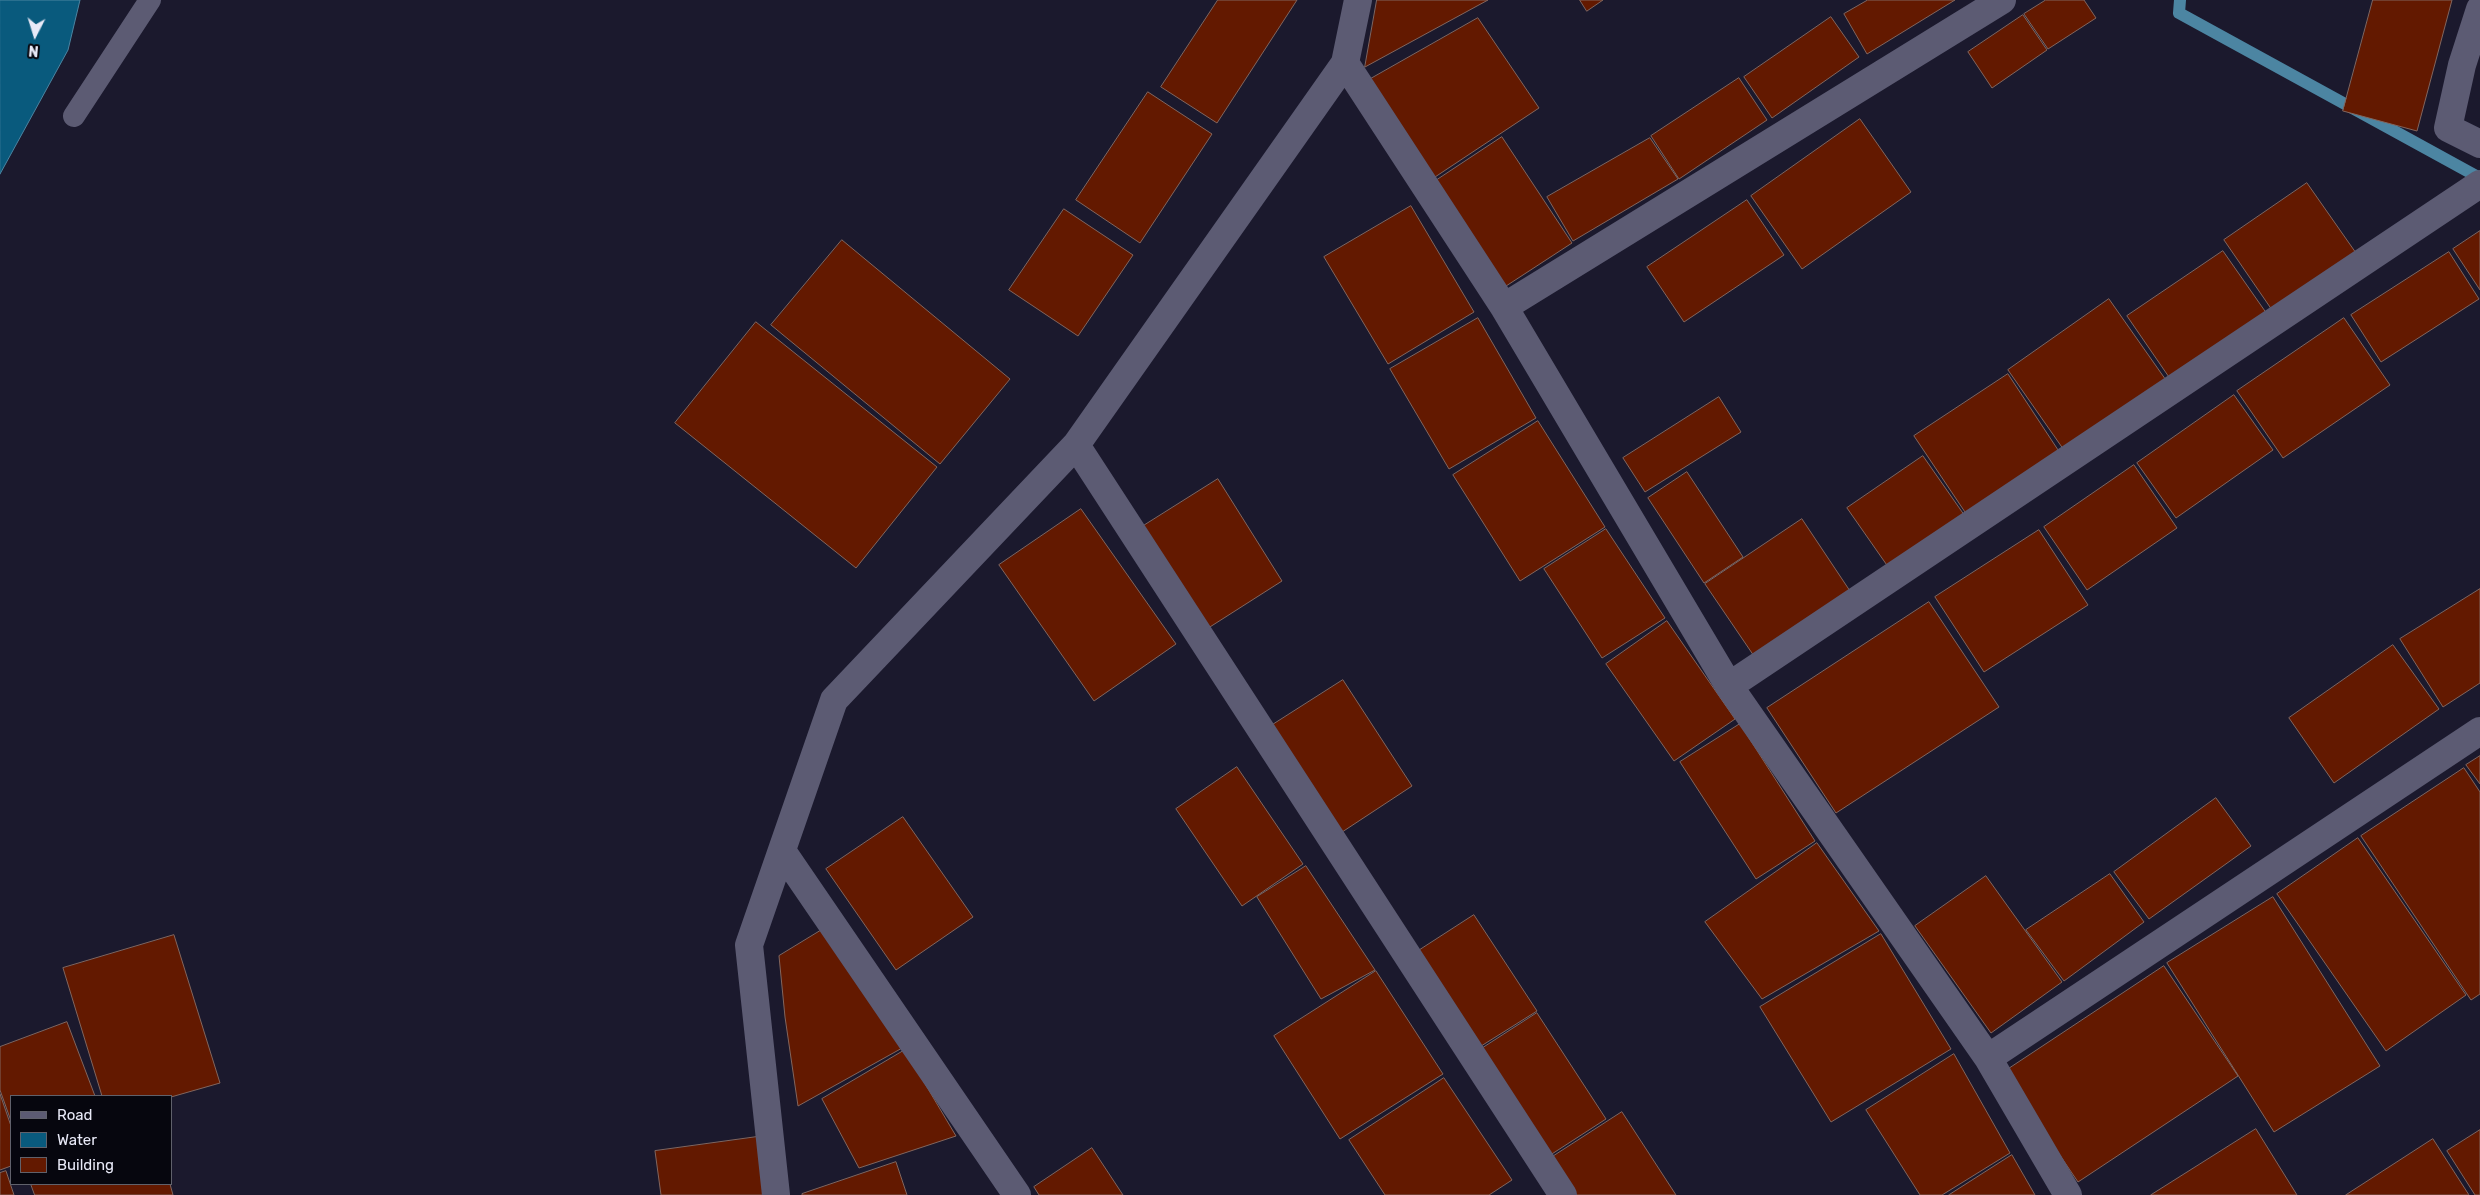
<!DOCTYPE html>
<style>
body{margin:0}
#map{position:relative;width:2480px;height:1195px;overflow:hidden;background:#1b192d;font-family:Rubik,sans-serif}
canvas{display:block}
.legend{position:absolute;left:10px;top:1095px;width:162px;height:90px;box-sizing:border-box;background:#06060e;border:1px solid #60616b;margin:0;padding:6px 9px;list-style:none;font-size:15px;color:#e8e9f7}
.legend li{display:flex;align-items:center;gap:10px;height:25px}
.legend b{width:25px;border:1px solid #60616b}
.north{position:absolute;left:10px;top:10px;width:50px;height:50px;-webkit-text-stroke:4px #06060e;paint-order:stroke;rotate:185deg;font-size:14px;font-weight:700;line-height:20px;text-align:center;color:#e8e9f7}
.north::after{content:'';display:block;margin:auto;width:18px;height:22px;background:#e8e9f7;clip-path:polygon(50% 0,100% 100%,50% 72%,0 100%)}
</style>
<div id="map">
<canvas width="2480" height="1195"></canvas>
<ul class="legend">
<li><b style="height:6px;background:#5c5b73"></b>Road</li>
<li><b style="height:14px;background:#095a7d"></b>Water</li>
<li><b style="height:14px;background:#631900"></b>Building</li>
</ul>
<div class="north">N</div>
</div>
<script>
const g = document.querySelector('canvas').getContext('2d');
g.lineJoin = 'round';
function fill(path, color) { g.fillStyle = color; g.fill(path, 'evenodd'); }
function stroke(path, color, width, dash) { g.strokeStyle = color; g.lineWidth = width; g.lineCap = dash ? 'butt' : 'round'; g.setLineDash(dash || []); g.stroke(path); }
const water = new Path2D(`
 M0 0H80L68 50 0 174Z`);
const stream = new Path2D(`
 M2180 0 2179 13 2480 178`);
const building = new Path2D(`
 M1218 0H1297L1217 123 1161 87Z
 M1377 0H1488L1365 67Z
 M1580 0H1603L1587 11Z
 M1868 0H1955L1867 54 1844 14Z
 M2046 0H2084L2096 18 2048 49 2024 14Z
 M2373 0H2452L2417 131 2343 111Z
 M2023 15 2047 50 1992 88 1968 52Z
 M1831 17 1859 57 1772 118 1744 77Z
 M1478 18 1539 108 1432 179 1367 81Z
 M1739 78 1767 120 1679 179 1651 136Z
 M1148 92 1212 134 1140 243 1076 200Z
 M1860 119 1911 192 1802 269 1751 196Z
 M1502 137 1572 243 1503 288 1434 182Z
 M1650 138 1678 179 1573 241 1547 197Z
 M2307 183 2356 253 2272 310 2224 240Z
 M1747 200 1784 255 1684 322 1647 267Z
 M1411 206 1474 312 1388 364 1324 257Z
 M1064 209 1133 255 1078 336 1009 290Z
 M2480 231V290L2453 249Z
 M842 240 1010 379 940 464 771 325Z
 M2223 251 2267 314 2171 380 2127 316Z
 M2449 252 2479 299 2381 362 2351 315Z
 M2109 299 2168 383 2066 453 2008 370Z
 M1478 318 1536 418 1449 469 1390 369Z
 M2344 318 2390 385 2283 458 2237 391Z
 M756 322 937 467 856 568 675 423Z
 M2008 374 2062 456 1969 518 1914 436Z
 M2234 395 2273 450 2176 518 2137 463Z
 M1719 397 1741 432 1645 492 1623 458Z
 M1538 421 1605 527 1520 581 1453 475Z
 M1923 456 1967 519 1891 571 1847 508Z
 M2134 465 2177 528 2087 590 2044 527Z
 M1687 472 1743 557 1704 583 1648 498Z
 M1218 479 1282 581 1202 632 1137 530Z
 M1081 509 1176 644 1094 701 999 565Z
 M1802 519 1852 594 1756 659 1705 584Z
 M1606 529 1665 618 1602 658 1544 569Z
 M2039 530 2088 605 1984 672 1935 597Z
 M2480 589V683L2443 707 2400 639Z
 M1929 602 1999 707 1836 813 1767 708Z
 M1667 621 1735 719 1674 761 1606 664Z
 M2393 645 2439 709 2334 783 2289 718Z
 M1343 680 1412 786 1333 838 1263 731Z
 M1740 724 1815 841 1756 879 1680 762Z
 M2480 756V784L2466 765Z
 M1237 767 1303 864 1242 906 1176 809Z
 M2464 768 2480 792V994L2471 1000 2361 836Z
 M2216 798 2251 846 2149 919 2114 872Z
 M903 817 973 917 896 970 826 869Z
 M2358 838 2466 995 2386 1051 2277 894Z
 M1817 843 1879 931 1762 999 1705 922Z
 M1306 866 1375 970 1321 999 1257 897Z
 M2110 874 2144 922 2064 981 2026 930Z
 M1986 876 2062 982 1991 1033 1915 926Z
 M2273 897 2380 1066 2274 1132 2167 963Z
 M1474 915 1537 1011 1470 1053 1409 957Z
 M825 928 904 1047 798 1106 785 1017 779 956Z
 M1881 934 1951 1049 1831 1122 1760 1007Z
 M174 935 220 1083 171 1097 102 1096 63 968Z
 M2164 966 2238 1076 2078 1182 2004 1072Z
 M1376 971 1443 1074 1340 1139 1274 1036Z
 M1537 1013 1606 1119 1541 1161 1472 1055Z
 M67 1022 95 1096H11V1121L0 1090V1047Z
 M905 1050 956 1136 859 1168 822 1099Z
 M1954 1054 2010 1153 1942 1195H1920L1866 1110Z
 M1444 1078 1512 1180 1489 1195H1385L1349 1140Z
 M0 1094 11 1126V1166L0 1170Z
 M1622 1112 1676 1195H1563L1543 1163Z
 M2256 1129 2297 1195H2151Z
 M2480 1130V1195H2475L2447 1151Z
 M764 1136 772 1195H661L655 1151Z
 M2433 1139 2469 1195H2346Z
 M1092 1148 1123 1195H1039L1034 1187Z
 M2012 1155 2035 1195H1949Z
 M896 1162 907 1195H802V1194Z
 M6 1171 14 1195H0V1173Z
 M31 1184H170L173 1195H35Z`);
const lane = new Path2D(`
 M74 116 150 0`);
const street = new Path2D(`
 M2480 9 2462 65 2448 128 2480 144
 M1345 63 1504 307 1729 686 1988 1058 2068 1195
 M1504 307 2002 0
 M1076 445 1563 1195
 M1729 686 2480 184
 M782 851 1017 1195
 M1988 1058 2480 731
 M776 1195 749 945 834 700 1076 445 1345 63 1358 0`);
fill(water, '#095a7d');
stroke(water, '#4c85a2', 1);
stroke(stream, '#4c85a2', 12);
fill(building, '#631900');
stroke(building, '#82665e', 1);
stroke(lane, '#5c5b73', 22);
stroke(street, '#5c5b73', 28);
</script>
